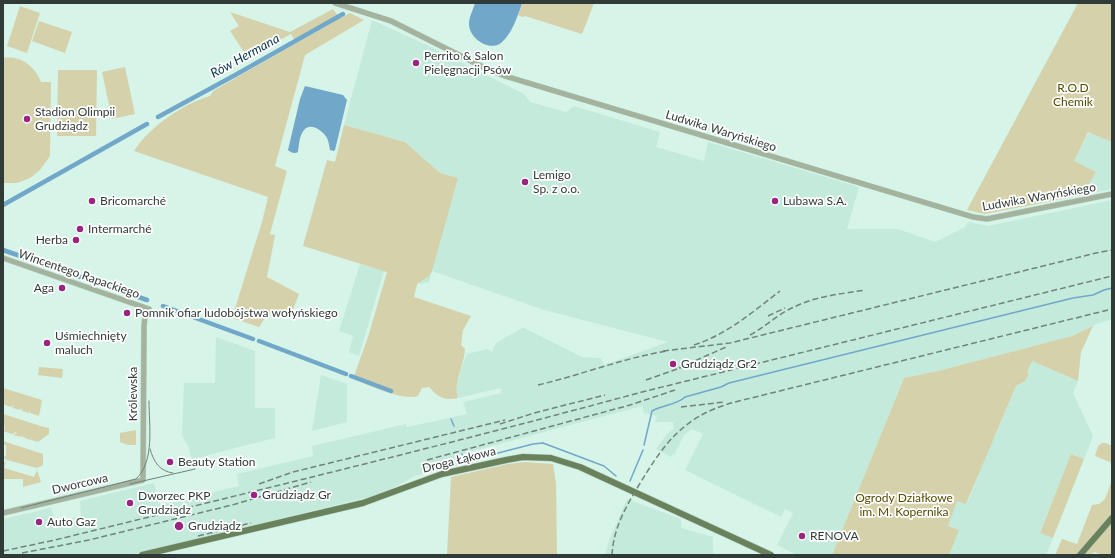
<!DOCTYPE html>
<meta charset="utf-8">
<style>
body{margin:0}
#map{position:relative;width:1115px;height:558px;overflow:hidden;background:#d6f4e8;font-family:Lato,sans-serif}
canvas{display:block}
.frame{position:absolute;inset:0;border:4px solid #303b37;pointer-events:none}
</style>
<div id="map">
<canvas width="1115" height="558"></canvas>
<div class="frame"></div>
</div>
<script>
const g = document.querySelector('canvas').getContext('2d');
g.lineJoin = 'round';
function fill(path, color) { g.fillStyle = color; g.fill(path, 'evenodd'); }
function stroke(path, color, width, dash) { g.strokeStyle = color; g.lineWidth = width; g.lineCap = dash ? 'butt' : 'round'; g.setLineDash(dash || []); g.stroke(path); }
function drawText(font, color, halo, rows, align = 'center') {
  g.font = font + ' Lato,sans-serif'; g.lineWidth = 3.5; g.setLineDash([]); g.textBaseline = 'middle'; g.strokeStyle = halo; g.fillStyle = color; for (const [text, x, y, turn = 0] of rows) {
    g.save(); g.translate(x, y); g.rotate((+turn || 0) * Math.PI / 180); g.textAlign = isNaN(turn) ? turn : align; if (halo) g.strokeText(text, 0, 0); g.fillText(text, 0, 0); g.restore();
  }
}
const built = new Path2D(`
 M372 20 431 47 524 94 530 102 566 112 574 106 660 132 656 147 704 161 708 142 859 187 847 229H898L935 242 965 227 969 222 988 226 1112 200V319L1097 324 1072 336 938 371 904 378 832 555H797L777 545 793 513 785 509 781 517 685 470 703 434 692 429 684 435 674 455 673 454 671 457 656 449 668 433 674 429 673 422H655L657 416 644 413 642 406 465 453 460 455 462 464 415 476 391 489 373 496 130 555H3V519L51 508 56 526H72L71 518 81 517 80 501 154 483 160 505 239 486 237 474 313 456 312 446 406 424 407 427 467 414 463 402 502 393 501 388 458 398 456 391 460 371 467 354 487 349 492 352 496 343 522 328H524L582 357 601 358 604 365 668 342 544 310 432 271 429 282 420 284 384 271 359 356 349 352 353 336 339 331 360 264 371 267 458 178 440 173 405 142 344 125Z
 M1089 132 1112 142V189L1083 195 1096 172 1073 161Z
 M216 337 255 351V408H275V438L219 452 192 460 188 446 182 435 184 383H215Z
 M1032 361 1078 381 1073 393 1093 436 1084 459 1071 454 1040 532 1053 538 1046 555H949L958 530 948 526 957 500 966 504 970 497 987 452 997 432 1016 386 1025 381 1029 374H1027Z
 M321 375 347 384V422L312 431Z
 M627 499 681 519V528L713 537V555H605L609 541Z`);
const green = new Path2D(`
 M523 3H594L582 34 525 16 522 17 518 15Z
 M1078 3H1112V142L1088 132 1074 161 1096 172 1083 195 985 214 967 210Z
 M20 6 40 13 27 53 7 46Z
 M333 9 339 17 341 18 350 13 364 20 305 55 275 166 287 171 270 234 275 235 267 277 299 294 290 317C271 311 270 310 259 327L232 318 262 222 268 197 134 151C148 128 184 103 210 96L213 91 335 21 295 41 291 34 246 58V55L230 31 239 26 230 12 290 32Z
 M39 21 72 32 65 53 32 41Z
 M3 58C20 55 35 66 41 82H51L50 156 40 170 30 178 17 183H3Z
 M125 67 135 114 112 119 102 72Z
 M58 70H97L96 136H57Z
 M344 125 405 142 440 173 458 178 432 271 429 276 417 284 414 297 471 316 463 330 461 345 465 349C464 366 453 382 458 398 444 401 438 397 429 387L422 388 418 396C402 401 369 385 353 379L368 337 387 272 303 246 327 160 335 162Z
 M1093 326 1081 352 1078 381 1032 361 1027 373 1029 374 1025 381 1016 386 966 504 957 501 948 526 959 530 949 555H832L904 378 938 371 1072 336Z
 M39 367 63 369 62 378 38 375Z
 M3 388 42 400 39 416 30 413 29 409V413L22 411V407L21 410 12 408 15 405 11 407 3 404V402H4Z
 M3 414 44 427 49 428V434L38 442 31 440 30 436V440L23 437V434L22 437 13 435 17 433 16 432 12 434 3 431V429L5 430Z
 M136 430V445H128L120 442V433Z
 M3 441 43 454V465L37 468 7 460 3 457 6 456V445H3Z
 M1102 443H1106L1112 446V463L1095 456 1098 446Z
 M1071 454 1084 459 1053 538 1040 533Z
 M6 461 4 468 34 477 37 470 41 482 23 487V479H3V464Z
 M525 462 553 464 556 484 557 555H447L451 477 508 464Z
 M1112 480V555H1103L1094 552 1091 555H1055L1062 539 1077 544 1092 505 1099 504 1105 499Z`);
const water = new Path2D(`
 M475 3H522V4C517 17 512 34 501 43 489 52 469 38 469 24 469 17 473 10 475 3Z
 M305 86 343 95 347 100 335 150 334 151 330 150C329 146 329 142 327 138 323 131 311 122 304 130 299 136 299 145 298 152 295 154 291 153 288 150L300 99Z`);
const stream = new Path2D(`
 M451 419 454 426
 M644 445 652 411C662 405 677 405 685 397L721 387 729 383 1073 298 1093 295 1104 290 1112 288
 M462 454 464 458 471 460 533 444 543 443 604 466 616 476
 M630 481 643 450`);
const canal = new Path2D(`
 M158 117 237 74 343 14
 M3 205 147 124
 M3 250 147 300
 M163 306 253 339
 M259 341 346 374
 M351 376 391 391`);
const tertiary = new Path2D(`
 M335 3 391 21 489 70 505 76 973 217 987 219 1112 194
 M3 258 149 309 145 316 144 326 143 480 3 513`);
const primary = new Path2D(`
 M142 555 363 503 442 474 506 460 523 457 551 458 580 467 771 555
 M1080 555 1112 518`);
const tram = new Path2D(`
 M150 449C154 462 159 471 173 473
 M130 484 195 469
 M21 508 136 479C155 461 149 426 149 401`);
const rail = new Path2D(`
 M768 316 785 308
 M750 335C765 327 778 314 794 307 816 296 841 294 865 290
 M694 345C726 335 754 311 780 291
 M663 351 730 343 1096 253 1112 250
 M679 368 726 347
 M646 380 683 367
 M538 385C581 375 623 358 667 351
 M681 407 724 402
 M500 424 534 413 605 395
 M427 460 630 405 675 390
 M259 484 293 472 505 420
 M198 536 251 523
 M3 551 55 540C251 492 447 445 642 392L1112 276
 M22 553 89 540 232 505 311 482
 M612 555C613 531 624 510 636 490 663 445 682 416 735 402L1112 309`);
const markers = [
 [416,63,4,"#9a2580"],
 [27,119,4,"#9a2580"],
 [525,182,4,"#9a2580"],
 [92,201,4,"#9a2580"],
 [775,201,4,"#9a2580"],
 [80,229,4,"#9a2580"],
 [76,240,4,"#9a2580"],
 [62,288,4,"#9a2580"],
 [127,313,4,"#9a2580"],
 [47,343,4,"#9a2580"],
 [673,364,4,"#9a2580"],
 [170,462,4,"#9a2580"],
 [254,495,4,"#9a2580"],
 [130,503,4,"#9a2580"],
 [39,522,4,"#9a2580"],
 [179,526,5,"#9a2580"],
 [802,536,4,"#9a2580"]
];
const poiNames = [
 ["Perrito & Salon",424,56],
 ["Pielęgnacji Psów",424,70],
 ["Stadion Olimpii",35,112],
 ["Grudziądz",35,126],
 ["Lemigo",533,175],
 ["Sp. z o.o.",533,189],
 ["Bricomarché",100,201],
 ["Lubawa S.A.",783,201],
 ["Intermarché",88,229],
 ["Herba",68,240,"right"],
 ["Aga",54,288,"right"],
 ["Pomnik ofiar ludobójstwa wołyńskiego",135,313],
 ["Uśmiechnięty",55,336],
 ["maluch",55,350],
 ["Grudziądz Gr2",681,364],
 ["Beauty Station",178,462],
 ["Grudziądz Gr",262,495],
 ["Dworzec PKP",138,496],
 ["Grudziądz",138,510],
 ["Auto Gaz",47,522],
 ["Grudziądz",188,526],
 ["RENOVA",810,536]
];
const parkNames = [
 ["R.O.D",1073,88],
 ["Chemik",1073,102],
 ["Ogrody Działkowe",904,498],
 ["im. M. Kopernika",904,512]
];
const streetNames = [
 ["Ludwika Waryńskiego",721,131,17],
 ["Ludwika Waryńskiego",1039,197,-10],
 ["Wincentego Rapackiego",79,274,19],
 ["Królewska",133,394,-90],
 ["Droga Łąkowa",459,460,-14],
 ["Dworcowa",80,484,-13]
];
const waterNames = [
 ["Rów Hermana",245,56,-29]
];
fill(built, '#c4eadb');
fill(green, '#d5d1aa');
fill(water, '#71a7c9');
stroke(stream, '#71a7c9', 1.5);
stroke(canal, '#71a7c9', 4.5);
stroke(tertiary, '#b5cfc5', 6);
stroke(primary, '#b5cfc5', 7);
stroke(tertiary, '#a4b39d', 5);
stroke(primary, '#69825c', 6);
stroke(tram, '#71837c', 1);
stroke(rail, '#71837c', 1.5, [6, 3]);
for (const [x, y, r, color] of markers) { const dot = new Path2D(); dot.arc(x, y, r, 0, 2 * Math.PI); g.fillStyle = color; g.fill(dot); stroke(dot, '#fff', 1.5); }
drawText('12px', '#303b37', '#fff', poiNames, 'left');
drawText('12px', '#544b01', '#fff', parkNames);
drawText('12px', '#303b37', '#fff', streetNames);
drawText('italic 13px', '#09374f', '#fff', waterNames);
</script>
